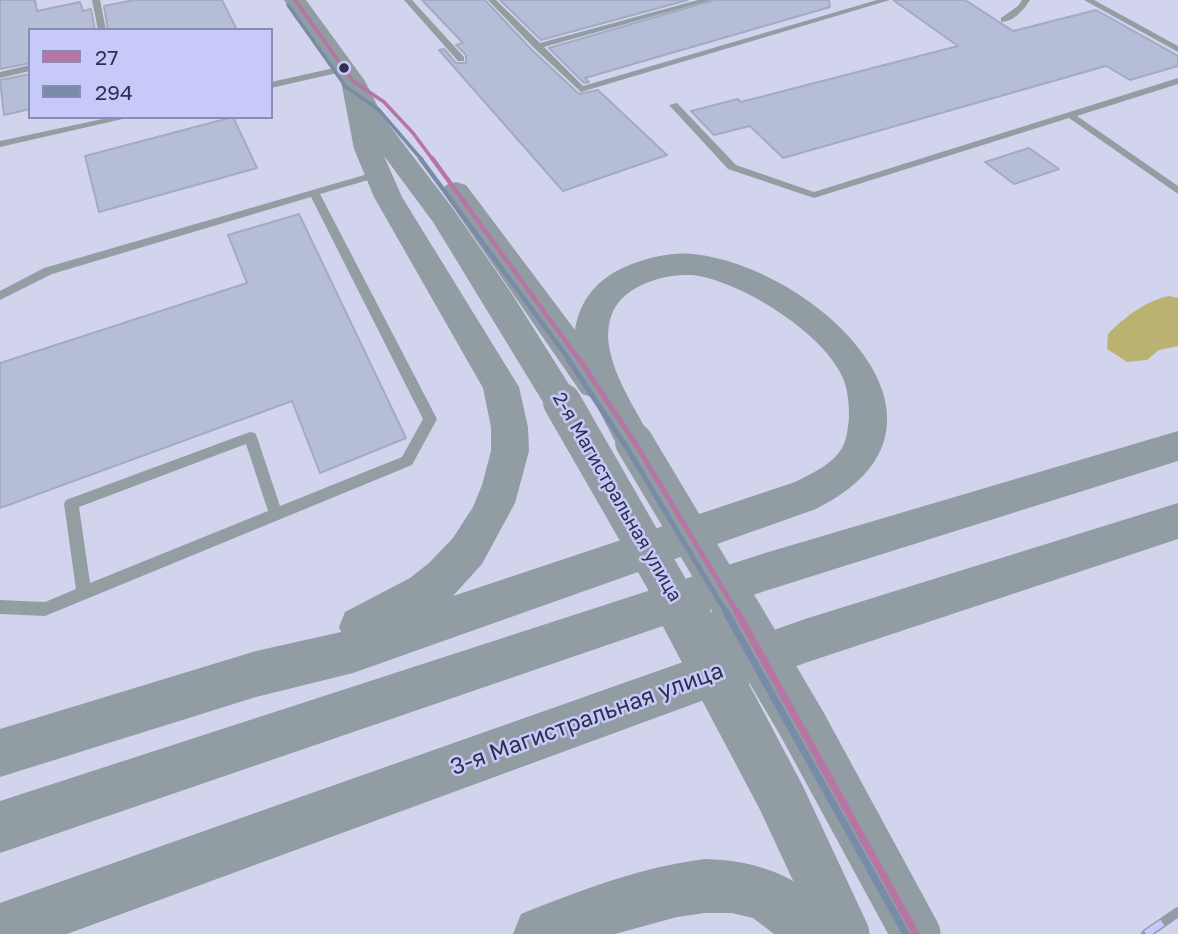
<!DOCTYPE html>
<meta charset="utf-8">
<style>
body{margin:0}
#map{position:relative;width:1178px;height:934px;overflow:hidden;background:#d2d4ee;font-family:"Golos Text",sans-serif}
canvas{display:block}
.legend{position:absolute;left:28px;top:28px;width:245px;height:91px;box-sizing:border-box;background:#c7caf9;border:2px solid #8a8cb5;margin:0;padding:9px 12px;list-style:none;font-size:21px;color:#2f304f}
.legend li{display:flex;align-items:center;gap:14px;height:35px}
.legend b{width:35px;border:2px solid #8a8cb5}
</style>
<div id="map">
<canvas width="1178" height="934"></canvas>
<ul class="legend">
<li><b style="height:9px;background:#b675a4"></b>27</li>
<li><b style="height:9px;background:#788ba7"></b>294</li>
</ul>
</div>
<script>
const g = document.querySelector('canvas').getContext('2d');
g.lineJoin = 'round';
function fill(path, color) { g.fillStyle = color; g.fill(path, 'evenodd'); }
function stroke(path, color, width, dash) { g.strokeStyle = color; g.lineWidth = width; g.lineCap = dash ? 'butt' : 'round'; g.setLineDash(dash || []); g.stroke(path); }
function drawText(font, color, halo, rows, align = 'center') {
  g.font = font + ' "Golos Text",sans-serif'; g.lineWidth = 5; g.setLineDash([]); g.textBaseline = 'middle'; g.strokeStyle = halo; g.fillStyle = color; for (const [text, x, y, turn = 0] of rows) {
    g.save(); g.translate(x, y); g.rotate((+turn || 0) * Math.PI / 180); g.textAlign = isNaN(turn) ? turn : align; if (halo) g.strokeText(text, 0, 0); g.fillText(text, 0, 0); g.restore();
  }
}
const forest = new Path2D(`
 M1169 296 1178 298V346L1159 350 1147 360 1127 362 1107 349 1108 334C1125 317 1145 301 1169 296Z`);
const building = new Path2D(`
 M0 0H35L37 11 80 2 83 11 91 9 95 30H30V63L0 69Z
 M134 0H222L237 30H108L104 6Z
 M422 0H485L532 50 579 94 598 90 667 155 563 191 439 50 444 49 456 63H466V55L456 45 463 43Z
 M500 0H688L541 40Z
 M714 0H829L830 7 585 78 589 82 584 83 549 48Z
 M893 0H965L1013 31 1096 10 1178 56V66L1130 80 1106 66 783 158 750 126 714 135 691 111 738 99 741 102 958 46Z
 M30 74V109L4 115 0 80Z
 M233 117 257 168 99 212 85 156Z
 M1029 148 1059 169 1014 184 985 162Z
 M299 214 406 438 320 473 292 401 0 508V363L247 283 228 235Z`);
const lane = new Path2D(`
 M92 0H100L106 30H98Z
 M404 0H412L464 57V61H458Z
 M488 0H496L540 43 698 0H711L544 47 583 86 877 0H890L581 92 534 48Z
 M1022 0H1030C1024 10 1013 22 1001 22V18L1018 6Z
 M1084 0H1094L1178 46V52Z
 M30 65V71L0 78V72Z
 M343 66 346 67V71L271 88V82Z
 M1178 78V84L1077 116 1178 186V194L1069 118 814 198 728 169 669 105 677 103 736 165 814 192Z
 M112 117 127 118 0 147V141Z
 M378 171 383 174 382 176 320 194 437 419 412 465 45 616 0 614V600L45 602 76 589 64 504 66 500 250 432 255 433 257 437 280 506 402 457 423 419 311 197 52 274 0 300V291L44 268ZM246 444 268 511 90 583 79 507Z`);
const secondary = new Path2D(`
 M284 0H306L365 81 383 117 454 210 512 294 580 402 575 412 562 416 549 412 433 222 384 156 402 197 519 387 528 427 529 451 515 503 482 564 453 596 795 482C811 474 833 464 842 448 847 440 848 427 849 417 849 404 848 388 842 376 822 332 739 280 692 275 671 274 649 279 631 291 612 304 606 323 609 346 615 381 637 411 653 442L647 453 634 457 621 453 592 397 582 394 442 191 446 185 456 182 466 185 575 330C579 301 598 278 625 267 646 258 670 252 693 254 813 266 987 425 816 509L353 673 256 697 0 777V729L256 651 341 632 339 627 345 612 410 578 429 563 453 538 473 507 482 485 491 451V427L483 388 374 197 354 149 341 81Z
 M1178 431V461L765 591 0 853V801L765 553Z
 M1178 503V539L805 663 67 934H0V903L805 619Z
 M705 859C760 860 818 880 841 934H774L753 918 732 913H705L677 917 615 934H513L521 914C581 890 641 867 705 859Z`);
const rail = new Path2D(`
 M1146 934 1178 912`);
const secondaryBridgeFar1 = new Path2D(`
 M562 402 684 614
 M634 442 737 614`);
const secondaryBridge = new Path2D(`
 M683 612 781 797 845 934
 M736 612 802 724 916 934`);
const bus1Far3 = new Path2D(`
 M295 0 353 81 384 102 413 133 433 160`);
const bus1Far2 = new Path2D(`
 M432 158 580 361`);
const bus1Far1 = new Path2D(`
 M579 359 635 443 738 614`);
const bus1 = new Path2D(`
 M737 612 916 934`);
const bus2Far3 = new Path2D(`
 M288 5 346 87 378 109 422 160`);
const bus2Far2 = new Path2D(`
 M420 158 570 361`);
const bus2Far1 = new Path2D(`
 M568 359 627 448 727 614`);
const bus2 = new Path2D(`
 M726 612 906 934`);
const markers = [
 [344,68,6,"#2f304f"]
];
const streetNames = [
 ["2-я Магистральная улица",617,497,60]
];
const nearStreetnames = [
 ["3-я Магистральная улица",587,719,-20]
];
fill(forest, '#bab271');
fill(building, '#b6bed7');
stroke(building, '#a3abc3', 2);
fill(lane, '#939ea3');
fill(secondary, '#919da3');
stroke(rail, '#949ba6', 10);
stroke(rail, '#c7caf9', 7, [20]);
stroke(secondaryBridgeFar1, '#919da3', 38);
stroke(secondaryBridge, '#919da3', 49);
stroke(bus1Far3, '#b675a4', 3.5);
stroke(bus1Far2, '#b675a4', 4.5);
stroke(bus1Far1, '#b675a4', 5);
stroke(bus1, '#b675a4', 7);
stroke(bus2Far3, '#788ba7', 3.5);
stroke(bus2Far2, '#788ba7', 4.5);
stroke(bus2Far1, '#788ba7', 5);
stroke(bus2, '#788ba7', 7);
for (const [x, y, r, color] of markers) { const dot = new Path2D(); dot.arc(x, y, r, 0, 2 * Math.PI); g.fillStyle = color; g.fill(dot); stroke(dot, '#c7caf9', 2.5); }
drawText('19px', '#2f304f', '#c7caf9', streetNames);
drawText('23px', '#2f304f', '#c7caf9', nearStreetnames);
</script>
